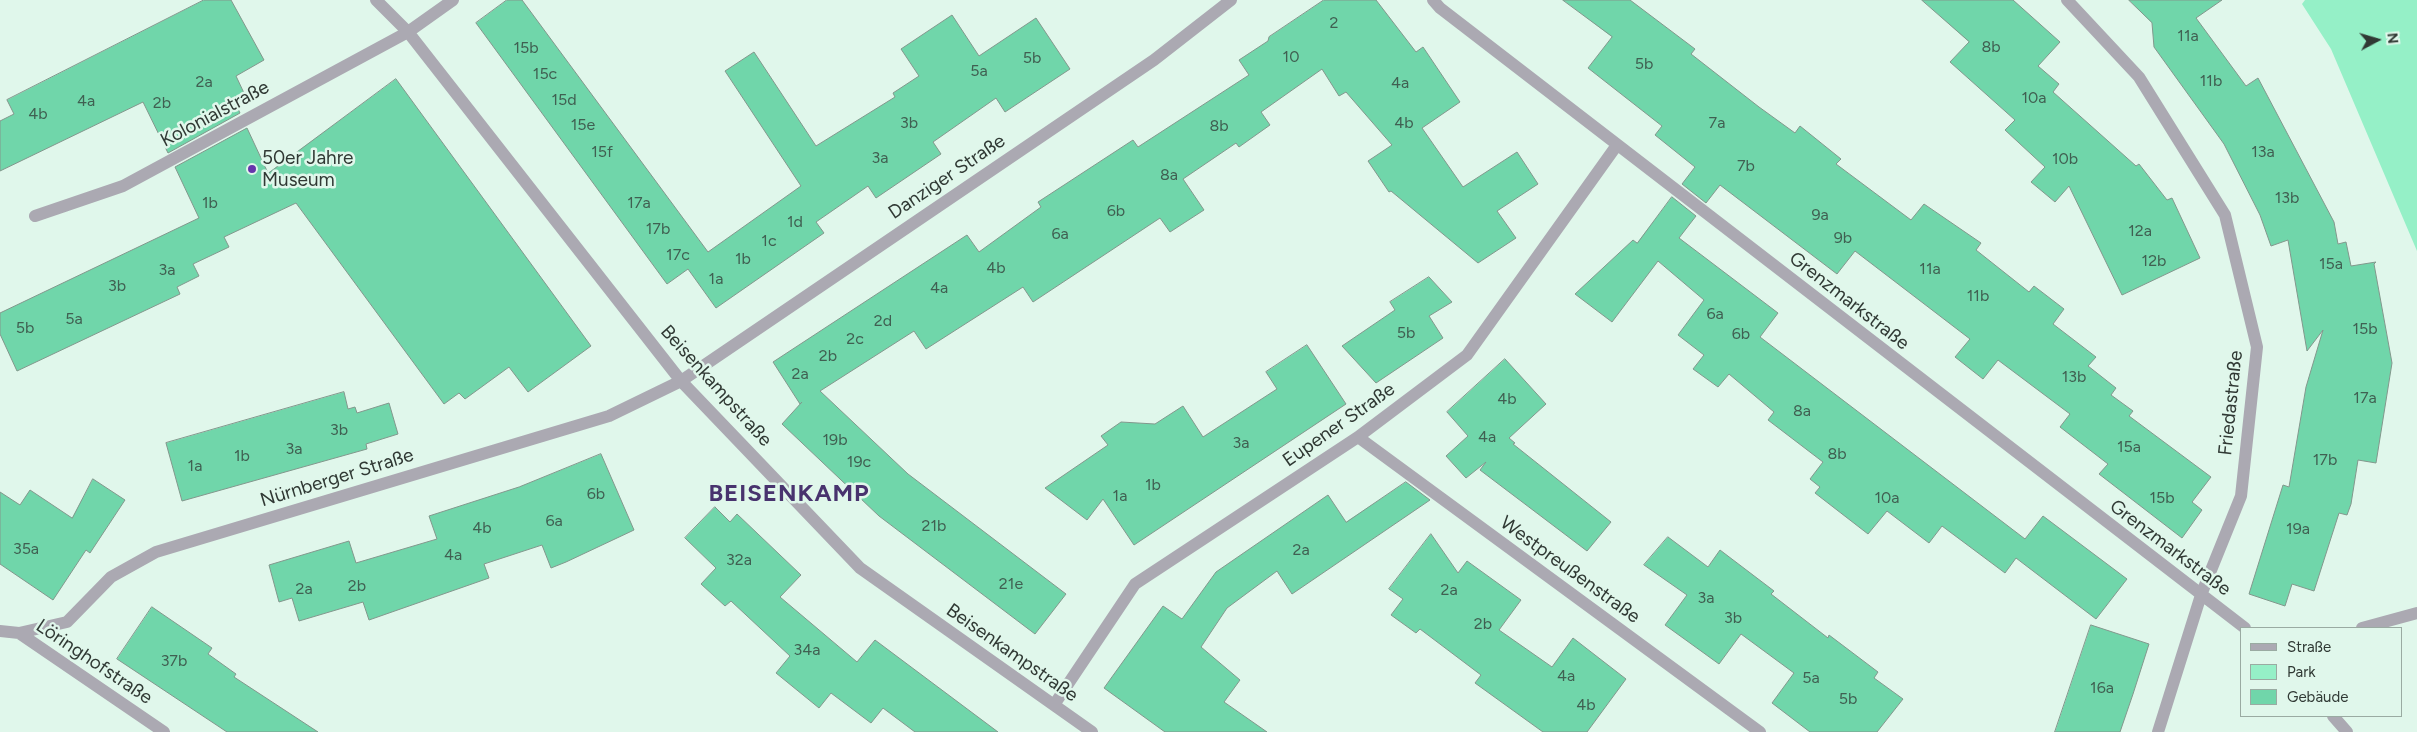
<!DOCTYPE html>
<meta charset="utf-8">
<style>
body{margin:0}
#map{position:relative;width:2417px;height:732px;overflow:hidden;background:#e0f7eb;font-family:Figtree,sans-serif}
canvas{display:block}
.legend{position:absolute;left:2240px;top:627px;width:162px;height:90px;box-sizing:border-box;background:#e0f7eb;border:1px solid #9aaba2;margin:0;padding:6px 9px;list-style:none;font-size:15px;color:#303934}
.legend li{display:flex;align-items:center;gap:10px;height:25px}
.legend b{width:25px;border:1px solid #9aaba2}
.north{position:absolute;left:2352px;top:15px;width:50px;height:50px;-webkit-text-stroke:4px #e0f7eb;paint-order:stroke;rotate:84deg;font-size:14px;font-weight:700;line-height:20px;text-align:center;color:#303934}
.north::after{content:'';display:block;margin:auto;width:18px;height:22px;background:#303934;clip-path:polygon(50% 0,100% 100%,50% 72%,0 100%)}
</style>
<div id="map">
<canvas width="2417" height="732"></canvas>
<ul class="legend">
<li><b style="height:6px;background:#aba9b2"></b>Straße</li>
<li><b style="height:14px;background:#95f0c7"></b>Park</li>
<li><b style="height:14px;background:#70d6aa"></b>Gebäude</li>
</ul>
<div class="north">N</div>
</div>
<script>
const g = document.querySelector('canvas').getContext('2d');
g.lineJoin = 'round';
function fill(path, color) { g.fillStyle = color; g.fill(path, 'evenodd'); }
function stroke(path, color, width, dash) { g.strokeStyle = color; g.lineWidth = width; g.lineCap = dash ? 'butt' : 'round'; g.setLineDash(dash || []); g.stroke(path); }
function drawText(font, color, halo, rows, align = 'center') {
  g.font = font + ' Figtree,sans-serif'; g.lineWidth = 5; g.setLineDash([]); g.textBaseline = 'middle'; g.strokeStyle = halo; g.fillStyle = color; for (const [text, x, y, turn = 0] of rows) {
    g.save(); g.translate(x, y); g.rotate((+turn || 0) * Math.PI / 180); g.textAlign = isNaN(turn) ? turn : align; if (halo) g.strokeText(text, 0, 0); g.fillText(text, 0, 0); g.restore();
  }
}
const green = new Path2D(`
 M2305 0H2417V251L2331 49 2302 4Z`);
const building = new Path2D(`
 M204 0H231L264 60 236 76 244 93 233 98 240 113 168 153 143 102 0 171V121L14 114 7 100Z
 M507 0H522L708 252 801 186 725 71 754 52 816 146 895 97 893 93 919 76 901 49 952 15 979 56 1036 18 1070 69 1005 112 996 98 933 142 941 154 876 198 868 186 816 222 824 233 716 308 688 269 667 284 476 23Z
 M1324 0H1376L1416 52 1423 47 1460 102 1422 128 1463 187 1517 152 1538 184 1497 211 1516 238 1478 263 1391 191 1389 192 1368 161 1392 145 1346 92 1339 96 1322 69 1261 112 1270 125 1239 147 1236 143 1183 179 1204 210 1170 232 1160 218 1033 302 1023 287 926 349 914 331 820 391 908 474 1066 594 1035 634 879 516 782 424 802 402 800 404 773 362 967 235 979 252 1041 207 1038 202 1061 187 1133 140 1138 147 1249 75 1239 60 1268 41 1269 37Z
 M1563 0H1630L1695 49 1691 54 1759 107 1795 133 1800 126 1841 159 1836 164 1911 220 1924 204 1981 243 1976 250 2029 292 2034 286 2064 309 2053 324 2096 357 2088 366 2116 388 2111 395 2133 411 2129 416 2211 477 2192 502 2202 510 2182 538 2099 474 2108 464 2060 427 2070 414 1998 360 1983 379 1955 357 1970 339 1855 251 1837 274 1720 185 1706 203 1682 184 1695 167 1655 135 1662 126 1588 68 1612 37Z
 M1922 0H2013L2060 42 2038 66 2059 84 2053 92 2136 166 2139 164 2167 200 2172 198 2200 258 2122 295 2069 186 2055 202 2031 182 2045 167 2005 130 2015 120 1950 62 1969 42Z
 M2129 0H2222L2196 18 2246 86 2258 78 2334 222 2338 244 2346 242 2351 266 2376 262 2374 264 2392 363 2376 463 2358 460 2351 504 2347 515 2339 513 2314 591 2292 584 2285 606 2249 594 2283 485 2289 487 2306 387 2323 330 2307 351 2288 240 2271 246 2260 215 2224 144 2154 47 2152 23Z
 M396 79 591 346 528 392 509 367 465 399 459 393 444 404 296 203 224 237 229 247 193 264 199 276 177 287 180 294 17 371 0 334V313L199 218 175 167 247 128 268 173Z
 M1672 197 1696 216 1679 238 1778 313 1760 337 2025 539 2043 516 2127 579 2096 619 2016 558 2005 573 1942 526 1929 543 1887 511 1868 534 1815 493 1820 487 1810 479 1823 462 1768 420 1774 412 1729 374 1718 387 1693 369 1704 355 1678 335 1704 300 1658 261 1612 322 1575 294 1633 240 1637 243Z
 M1429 277 1452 302 1429 316 1443 338 1376 383 1342 346 1395 310 1390 302Z
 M1307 345 1346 404 1134 545 1103 499 1087 520 1045 488 1108 445 1101 436 1121 422 1155 424 1183 406 1203 437 1277 389 1266 372Z
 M1505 359 1546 404 1509 438 1515 443 1513 444 1611 522 1587 551 1480 470 1486 462 1466 478 1446 456 1468 436 1447 412Z
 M344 392 348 409 355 407 357 413 389 403 398 434 366 444 367 449 182 501 166 443Z
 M601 454 634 530 566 562 551 568 542 545 484 564 489 578 369 620 363 602 299 621 292 598 279 602 269 565 349 541 356 563 437 539 429 516 519 487Z
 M93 479 125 500 90 553 86 550 53 600 0 564V492L20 505 30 490 72 518Z
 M1406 482 1430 500 1292 594 1277 571 1227 608 1201 647 1240 680 1224 702 1267 732H1165L1104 688 1163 606 1182 619 1216 572 1328 495 1346 522Z
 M715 507 730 522 737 514 801 575 780 597 857 662 875 640 998 732H915L883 708 871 723 831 693 819 708 776 673 790 656 731 601 725 606 701 584 716 568 685 538Z
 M1431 534 1458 573 1467 561 1521 600 1499 630 1552 667 1573 638 1626 679 1587 732H1543L1475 683 1481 675 1420 629 1416 633 1391 615 1403 599 1389 589Z
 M1668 537 1708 567 1720 550 1774 591 1771 594 1828 638 1829 635 1878 672 1874 678 1903 699 1877 732H1810L1772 703 1794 673 1741 634 1719 664 1665 625 1687 595 1644 565Z
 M152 607 212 648 208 654 236 674 234 677 318 732H227L117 659Z
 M2091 625 2149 644 2133 694 2120 732H2055Z`);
const street = new Path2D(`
 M376 0 408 32 681 381 860 568 1092 732
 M1433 0 1440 8 2245 628
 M2067 0 2139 77 2225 215 2257 347 2241 496 2201 595 2158 732
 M35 216 123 186 408 32 453 0
 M1358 437 1760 732
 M2362 628 2417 613
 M0 631 19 633 164 732
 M19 633 67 622 111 577 156 552 609 416 681 381 1154 60 1231 0
 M1054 705 1135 584 1358 437 1467 355 1617 145
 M2333 716 2347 732`);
const markers = [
 [252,169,5,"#6635ac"]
];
const numberNames = [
 ["2",1334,23],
 ["11a",2188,36],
 ["8b",1991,47],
 ["15b",526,48],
 ["10",1291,57],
 ["5b",1032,58],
 ["5b",1644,64],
 ["5a",979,71],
 ["15c",545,74],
 ["11b",2211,81],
 ["2a",204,82],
 ["4a",1400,83],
 ["10a",2034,98],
 ["15d",564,100],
 ["4a",86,101],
 ["2b",162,103],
 ["4b",38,114],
 ["3b",909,123],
 ["4b",1404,123],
 ["7a",1717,123],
 ["15e",583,125],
 ["8b",1219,126],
 ["15f",602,152],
 ["13a",2263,152],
 ["3a",880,158],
 ["10b",2065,159],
 ["7b",1746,166],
 ["8a",1169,175],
 ["13b",2287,198],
 ["1b",210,203],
 ["17a",639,203],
 ["6b",1116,211],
 ["9a",1820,215],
 ["1d",795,222],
 ["17b",658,229],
 ["12a",2140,231],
 ["6a",1060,234],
 ["9b",1843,238],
 ["1c",769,241],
 ["17c",678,255],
 ["1b",743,259],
 ["12b",2154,261],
 ["15a",2331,264],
 ["4b",996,268],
 ["11a",1930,269],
 ["3a",167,270],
 ["1a",716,279],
 ["3b",117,286],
 ["4a",939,288],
 ["11b",1978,296],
 ["6a",1715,314],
 ["5a",74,319],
 ["2d",883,321],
 ["5b",25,328],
 ["15b",2365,329],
 ["5b",1406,333],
 ["6b",1741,334],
 ["2c",855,339],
 ["2b",828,356],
 ["2a",800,374],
 ["13b",2074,377],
 ["17a",2365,398],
 ["4b",1507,399],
 ["8a",1802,411],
 ["3b",339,430],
 ["4a",1487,437],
 ["19b",835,440],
 ["3a",1241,443],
 ["15a",2129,447],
 ["3a",294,449],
 ["8b",1837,454],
 ["1b",242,456],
 ["17b",2325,460],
 ["19c",859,462],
 ["1a",195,466],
 ["1b",1153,485],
 ["6b",596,494],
 ["1a",1120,496],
 ["10a",1887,498],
 ["15b",2162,498],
 ["6a",554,521],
 ["21b",934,526],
 ["4b",482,528],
 ["19a",2298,529],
 ["35a",26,549],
 ["2a",1301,550],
 ["4a",453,555],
 ["32a",739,560],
 ["21e",1011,584],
 ["2b",357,586],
 ["2a",304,589],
 ["2a",1449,590],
 ["3a",1706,598],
 ["3b",1733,618],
 ["2b",1483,624],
 ["34a",807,650],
 ["37b",174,661],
 ["4a",1566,676],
 ["5a",1811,678],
 ["16a",2102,688],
 ["5b",1848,699],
 ["4b",1586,705]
];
const streetNames = [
 ["Kolonialstraße",215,114,-28],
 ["Danziger Straße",947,177,-34],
 ["Grenzmarkstraße",1849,301,38],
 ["Beisenkampstraße",716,386,48],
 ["Friedastraße",2231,403,-84],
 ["Eupener Straße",1339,425,-35],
 ["Nürnberger Straße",337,478,-17],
 ["Grenzmarkstraße",2170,548,37],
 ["Westpreußenstraße",1570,570,36],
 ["Beisenkampstraße",1012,653,35],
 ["Löringhofstraße",94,662,34]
];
const poiNames = [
 ["50er Jahre",262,158],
 ["Museum",262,180]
];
const districtNames = [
 ["BEISENKAMP",789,494]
];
fill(green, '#95f0c7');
fill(building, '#70d6aa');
stroke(building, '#82978c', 1);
stroke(street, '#aba9b2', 12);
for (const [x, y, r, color] of markers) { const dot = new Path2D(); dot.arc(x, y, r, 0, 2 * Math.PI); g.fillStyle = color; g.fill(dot); stroke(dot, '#e0f7eb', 2); }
drawText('16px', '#406052', null, numberNames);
drawText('19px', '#303934', '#e0f7eb', streetNames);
drawText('19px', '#303934', '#e0f7eb', poiNames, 'left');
g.letterSpacing = '1px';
drawText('bold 24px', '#48336e', '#e0f7eb', districtNames);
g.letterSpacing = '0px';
</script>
